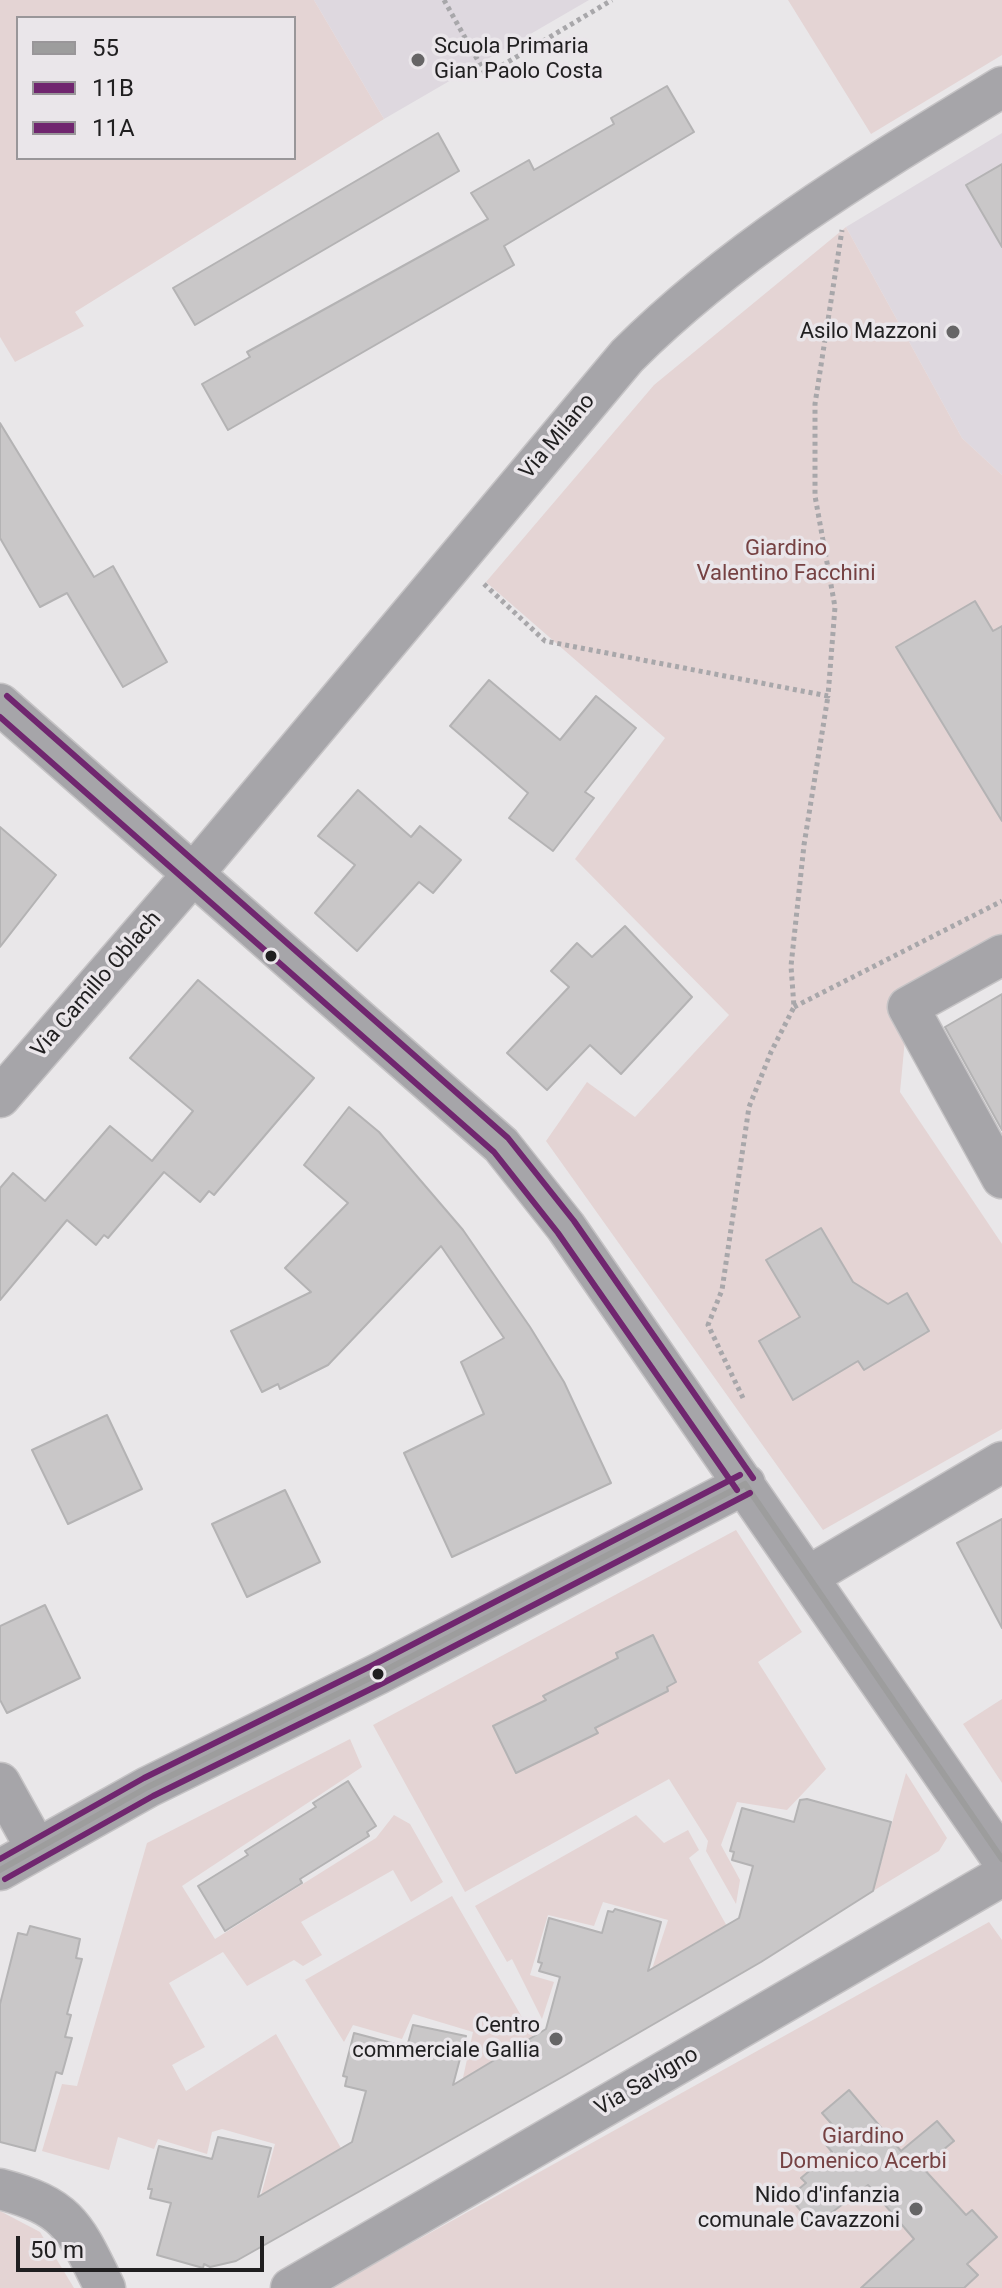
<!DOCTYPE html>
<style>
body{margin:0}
#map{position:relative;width:1002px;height:2288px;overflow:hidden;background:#e9e7e9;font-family:Roboto,sans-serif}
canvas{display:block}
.legend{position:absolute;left:16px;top:16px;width:280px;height:144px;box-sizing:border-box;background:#eae6ea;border:2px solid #999699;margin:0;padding:10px 14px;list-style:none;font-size:24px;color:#201f20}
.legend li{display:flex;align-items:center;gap:16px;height:40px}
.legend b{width:40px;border:2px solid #999699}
.scale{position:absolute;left:16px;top:2236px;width:248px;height:36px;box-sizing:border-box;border:4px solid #201f20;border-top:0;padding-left:10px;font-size:24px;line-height:28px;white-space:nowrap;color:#201f20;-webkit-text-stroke:6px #eae6ea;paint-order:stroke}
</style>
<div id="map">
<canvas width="1002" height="2288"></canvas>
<ul class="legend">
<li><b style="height:10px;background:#9d9d9d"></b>55</li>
<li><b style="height:10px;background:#70266f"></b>11B</li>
<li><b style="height:10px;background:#70266f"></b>11A</li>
</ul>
<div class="scale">50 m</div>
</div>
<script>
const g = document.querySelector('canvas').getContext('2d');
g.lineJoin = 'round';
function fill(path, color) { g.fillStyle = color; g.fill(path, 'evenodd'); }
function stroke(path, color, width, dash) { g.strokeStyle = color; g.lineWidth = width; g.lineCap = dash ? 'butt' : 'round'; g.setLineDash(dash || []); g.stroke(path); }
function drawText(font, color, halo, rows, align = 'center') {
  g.font = font + ' Roboto,sans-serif'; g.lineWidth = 7; g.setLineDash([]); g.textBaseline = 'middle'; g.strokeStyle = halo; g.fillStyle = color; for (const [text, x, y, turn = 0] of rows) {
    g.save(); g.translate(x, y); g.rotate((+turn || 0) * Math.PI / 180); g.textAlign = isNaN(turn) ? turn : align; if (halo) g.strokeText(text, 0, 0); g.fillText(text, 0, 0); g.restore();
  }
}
const built = new Path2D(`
 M314 0H589L384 119Z
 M1002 133V475L962 438 846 227Z`);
const green = new Path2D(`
 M0 0H314L384 119 75 312 84 326 15 362 0 337ZM18 18H294V158H18Z
 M788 0H1002V55L871 134Z
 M846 227 962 438 1002 475V955L908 1007 900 1092 1002 1244V1429L823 1530 546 1141 587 1082 635 1117 729 1015 575 859 665 738 486 582 654 385Z
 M736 1530 802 1632 758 1662 826 1769 787 1810 737 1802 721 1845 740 1880 736 1904 706 1851 708 1841 669 1779 465 1892 373 1725Z
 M1002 1699V1783L963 1724Z
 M350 1739 362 1767 182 1886 215 1939 376 1838 394 1815 410 1824 443 1882 411 1902 393 1870 301 1922 322 1955 303 1966 294 1960 247 1986 223 1952 169 1983 205 2047 172 2065 186 2091 276 2034 354 2171 249 2239 275 2144 222 2129 212 2132 207 2154 158 2139 154 2149 118 2137 109 2170 42 2151 62 2084 77 2086 147 1843Z
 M906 1773 947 1838 939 1851 873 1891Z
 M636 1815 664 1843 688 1830 699 1850 689 1858 743 1955 635 2021 668 1920 603 1902 594 1926 548 1915 530 1975 554 1982 542 2019 512 1959 507 1962 475 1906Z
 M452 1896 549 2064 459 2096 473 2032 413 2014 402 2039 353 2025 344 2042 305 1980Z
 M989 1922 1002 1940V2288H331Z
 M0 2211 40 2232 74 2288H0Z`);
const building = new Path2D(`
 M667 86 694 132 504 246 514 265 228 430 202 384 250 357 247 352 488 219 471 193 529 160 534 170 614 124 611 118Z
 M438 133 459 171 195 325 173 288Z
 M1002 164V247L966 185Z
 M0 423 94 577 113 566 167 662 123 687 67 593 40 607 0 538Z
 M975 601 993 631 1002 626V821L896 647Z
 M489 680 560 740 596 696 636 728 585 792 594 798 553 851 509 818 528 793 450 726Z
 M358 790 411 837 420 826 461 860 433 893 419 882 357 951 315 913 355 865 318 836Z
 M0 827 56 875 0 947Z
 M625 926 692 997 621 1074 590 1045 547 1090 507 1053 569 987 551 971 577 943 592 957Z
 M198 980 314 1078 214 1195 209 1191 200 1202 164 1172 108 1238 104 1235 96 1245 67 1220 0 1300V1188L13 1173 45 1201 110 1126 152 1161 193 1111 130 1058Z
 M1002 994V1130L945 1027Z
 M349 1107 379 1132 463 1230 530 1327 564 1382 611 1483 452 1557 404 1453 484 1414 461 1362 504 1338 441 1246 328 1365 280 1389 278 1384 262 1392 231 1331 311 1292 285 1268 348 1203 304 1165Z
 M821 1228 853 1282 888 1304 907 1293 929 1331 864 1370 858 1361 793 1400 759 1341 800 1317 766 1260Z
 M107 1415 142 1489 68 1524 32 1450Z
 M285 1490 320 1562 247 1597 212 1524Z
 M1002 1519V1628L957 1543Z
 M45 1605 80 1678 7 1713 0 1700V1626Z
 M653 1635 676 1682 667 1687 668 1691 595 1728 598 1733 516 1773 493 1726 546 1700 543 1696 618 1658 616 1653Z
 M348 1781 376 1826 367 1832 369 1836 300 1879 302 1883 225 1931 198 1886 248 1855 245 1851 316 1807 313 1803Z
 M807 1799 891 1822 873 1891 761 1962 564 2076 236 2261 210 2267 204 2264 203 2268 157 2255 171 2203 150 2198 152 2189H148L159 2146 212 2159 218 2137 271 2148 258 2197 352 2142 366 2091 345 2086 347 2077 343 2076 354 2033 407 2047 413 2025 466 2036 453 2085 546 2029 560 1977 539 1971 542 1963 538 1962 549 1918 602 1933 608 1911 613 1912 615 1909 661 1922 648 1971 739 1918 753 1866 732 1860 734 1852 730 1851 742 1808 794 1822 800 1800Z
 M30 1926 80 1939 76 1958 82 1959 67 2014 71 2015 65 2037 72 2038 62 2074 56 2072 35 2151 0 2142V2004L18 1933 27 1935Z
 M849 2090 901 2151 937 2121 954 2141 922 2167 966 2215 972 2210 997 2237 967 2264 978 2275 964 2288H861L914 2239 868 2185 814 2226 789 2197 806 2183 801 2178 832 2152 822 2140 836 2129 822 2113Z`);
const path = new Path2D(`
 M444 0 486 75 612 0
 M484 584 545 641 828 696 835 607 815 496V404L842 230
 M794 1007 1002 901
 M743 1398 708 1325 722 1290 749 1107 771 1052 794 1007 791 966 804 845 828 696`);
const minor = new Path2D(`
 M0 704 501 1145 566 1227 1002 1859
 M1002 955 908 1007 1002 1178
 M0 1097 194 873 627 356C736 247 871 167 1002 87
 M809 1576 1002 1462
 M0 1783 36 1848
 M0 1870 148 1787 378 1674 745 1484
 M0 2189C69 2207 75 2227 105 2288
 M291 2288 1002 1876`);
const bus1 = new Path2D(`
 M745 1484 1002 1859
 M0 1870 148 1787 378 1674 745 1484`);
const bus2 = new Path2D(`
 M0 717 494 1152 558 1233 737 1490
 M5 1879 153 1796 383 1683 750 1493`);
const bus3 = new Path2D(`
 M7 696 508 1138 574 1221 753 1478
 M0 1859 144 1778 373 1665 740 1475`);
const markers = [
 [418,60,8,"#666566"],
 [953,332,8,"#666566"],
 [271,956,7,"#201f20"],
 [378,1674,7,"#201f20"],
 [556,2039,8,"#666566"],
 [916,2209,8,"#666566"]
];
const poiNames = [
 ["Scuola Primaria",434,47,"left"],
 ["Gian Paolo Costa",434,72,"left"],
 ["Asilo Mazzoni",937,332],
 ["Centro",540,2026],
 ["commerciale Gallia",540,2051],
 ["Nido d'infanzia",900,2196],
 ["comunale Cavazzoni",900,2221]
];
const streetNames = [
 ["Via Milano",558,437,-50],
 ["Via Camillo Oblach",97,985,-49],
 ["Via Savigno",647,2082,-30]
];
const parkNames = [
 ["Giardino",786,549],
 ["Valentino Facchini",786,574],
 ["Giardino",863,2137],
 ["Domenico Acerbi",863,2162]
];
fill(built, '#ded8df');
fill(green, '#e4d4d4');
fill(building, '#c9c7c8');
stroke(building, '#b4b3b4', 2);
stroke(minor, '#c5c3c5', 43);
stroke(path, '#a8a7aa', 5, [4, 4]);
stroke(minor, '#a6a5a9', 40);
stroke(bus1, '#9d9d9d', 6);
stroke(bus2, '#70266f', 6);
stroke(bus3, '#70266f', 6);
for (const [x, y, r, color] of markers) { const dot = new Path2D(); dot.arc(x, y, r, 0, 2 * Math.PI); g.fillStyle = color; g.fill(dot); stroke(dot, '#eae6ea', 3); }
drawText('22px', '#201f20', '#eae6ea', poiNames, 'right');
drawText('22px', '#201f20', '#eae6ea', streetNames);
drawText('22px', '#764243', '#eae6ea', parkNames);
</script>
